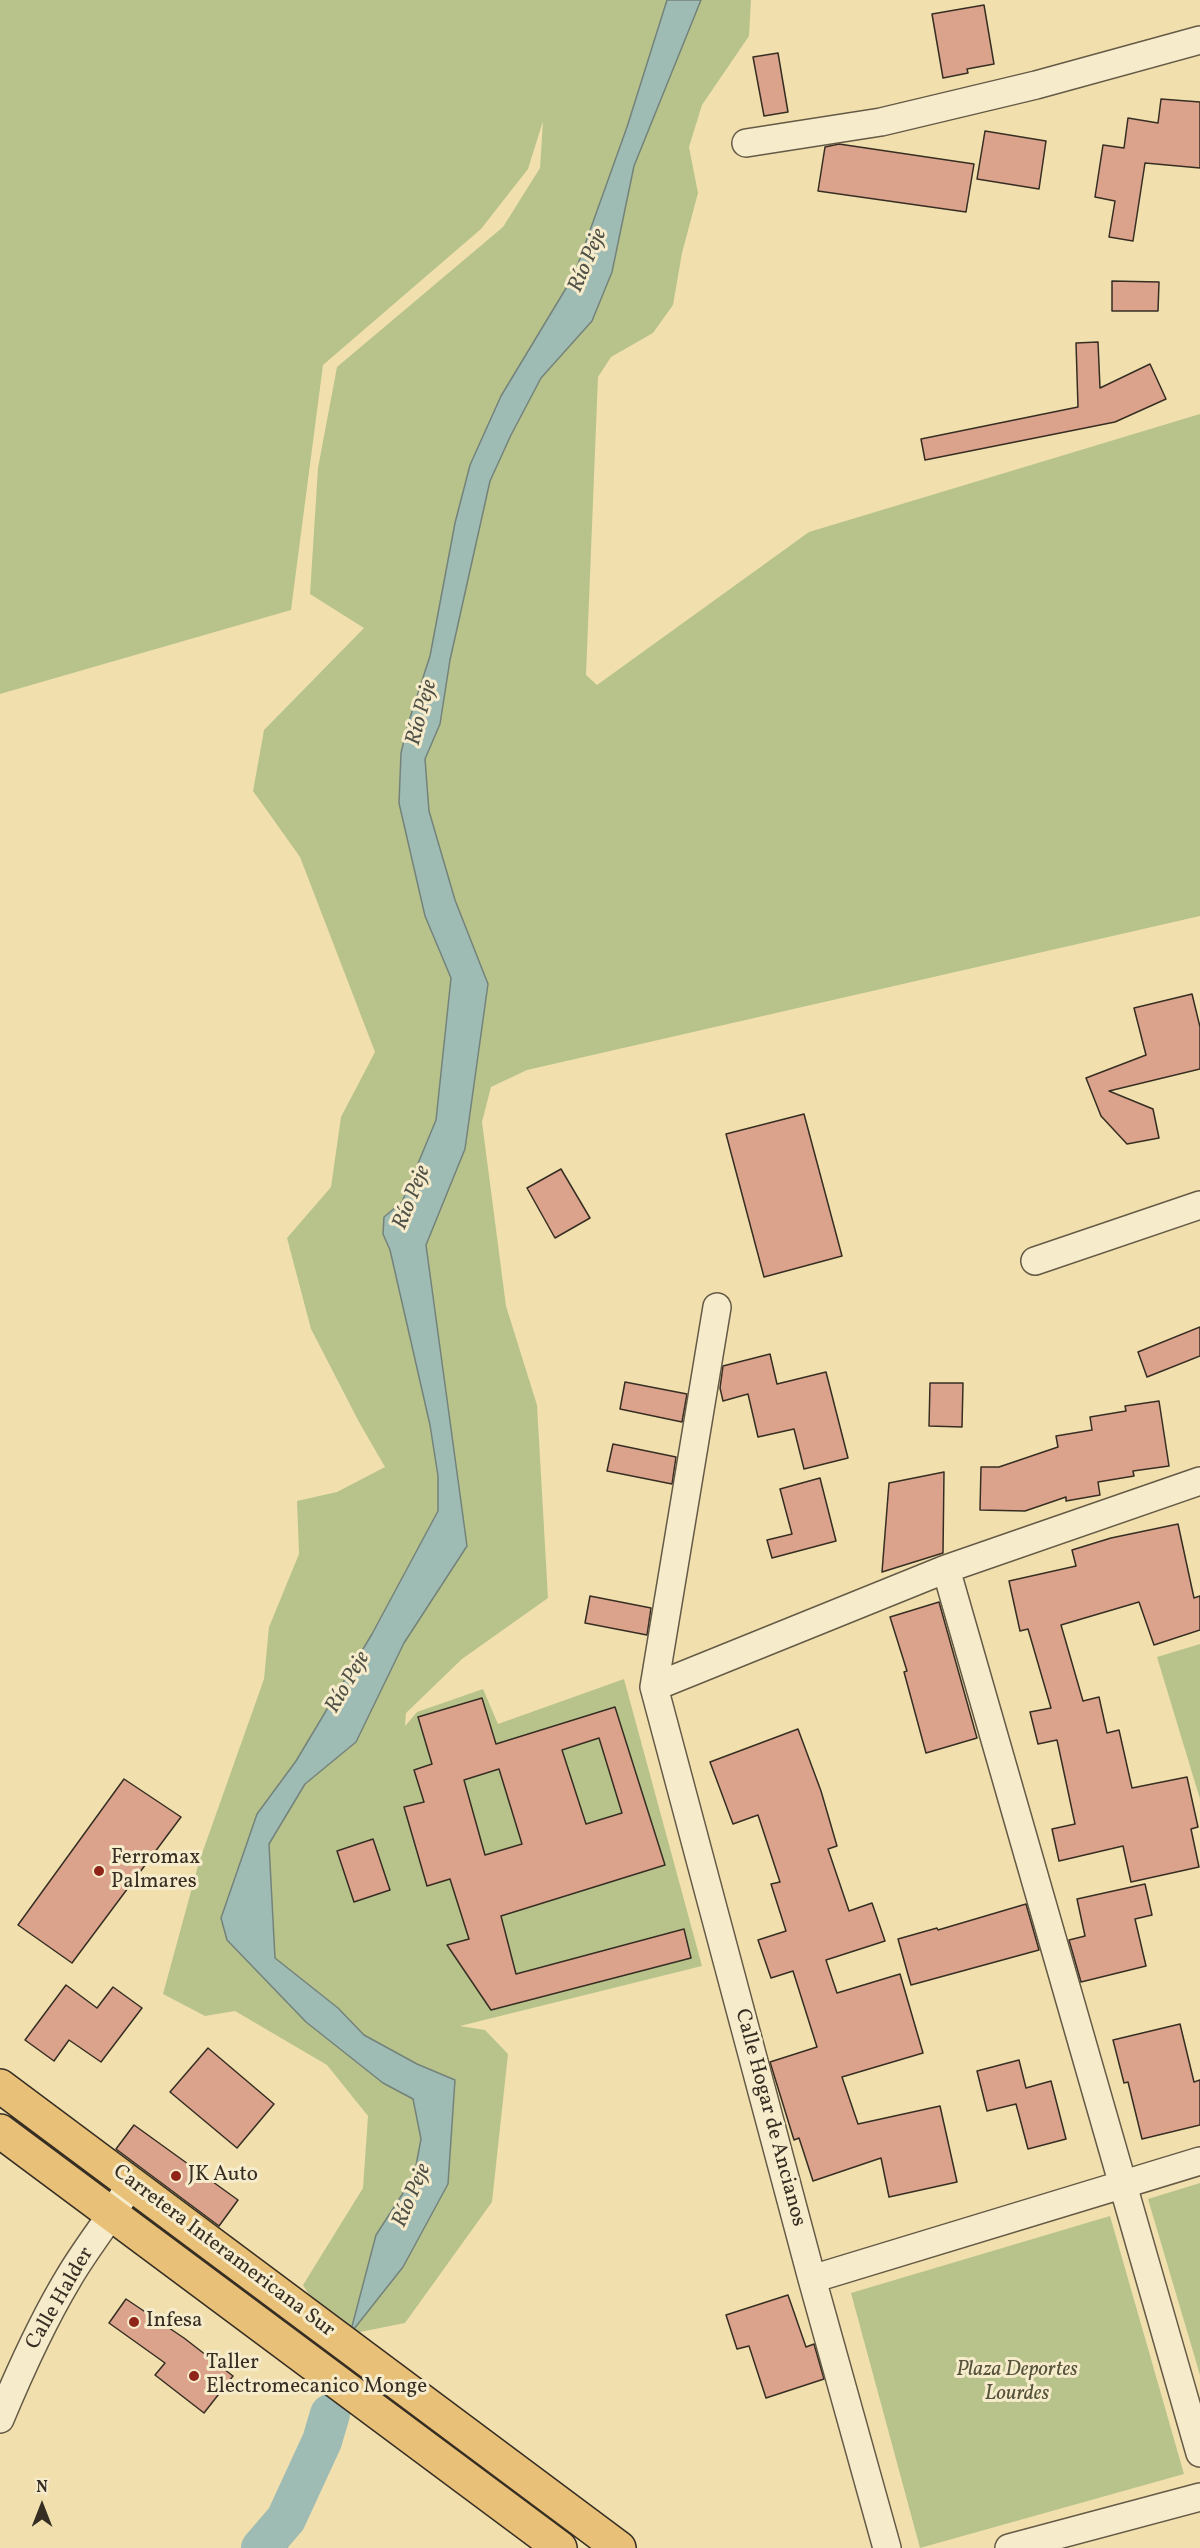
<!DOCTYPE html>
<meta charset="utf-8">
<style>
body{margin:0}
#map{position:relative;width:1200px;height:2548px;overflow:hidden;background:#f1e0ae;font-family:Vollkorn,serif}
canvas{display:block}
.north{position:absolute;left:12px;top:2476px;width:60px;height:60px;-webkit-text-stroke:4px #f6ebca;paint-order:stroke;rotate:0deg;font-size:16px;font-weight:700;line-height:24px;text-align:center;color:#362e23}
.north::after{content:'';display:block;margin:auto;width:21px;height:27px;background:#362e23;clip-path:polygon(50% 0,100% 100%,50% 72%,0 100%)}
</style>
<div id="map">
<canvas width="1200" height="2548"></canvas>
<div class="north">N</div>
</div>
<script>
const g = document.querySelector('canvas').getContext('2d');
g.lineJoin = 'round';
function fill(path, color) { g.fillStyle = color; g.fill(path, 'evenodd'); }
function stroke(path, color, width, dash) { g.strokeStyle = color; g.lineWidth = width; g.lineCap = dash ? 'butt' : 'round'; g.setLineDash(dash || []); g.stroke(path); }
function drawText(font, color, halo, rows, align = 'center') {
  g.font = font + ' Vollkorn,serif'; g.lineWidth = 6; g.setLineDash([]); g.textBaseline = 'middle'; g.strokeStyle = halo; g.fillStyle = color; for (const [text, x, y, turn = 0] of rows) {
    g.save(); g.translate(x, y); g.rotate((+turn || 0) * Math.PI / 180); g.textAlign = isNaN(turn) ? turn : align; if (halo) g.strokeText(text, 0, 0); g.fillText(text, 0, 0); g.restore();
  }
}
const green = new Path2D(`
 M0 0H667L627 127 574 275 501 396 470 465 455 524 430 656 408 724 401 753 399 803 425 916 451 978 436 1120 402 1203 384 1217 383 1234 390 1250 430 1425 438 1476V1511L372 1634 296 1761 257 1815 221 1918 383 2083 413 2099 421 2139 414 2176 376 2235 351 2332 455 2080 417 2064 364 2035 338 2008 275 1958 269 1844 305 1784 356 1742 404 1643 467 1546 426 1245 465 1149 488 984 455 900 429 811 425 759 440 724 450 660 490 481 511 435 541 378 592 321 612 272 634 166 701 0H751L749 36 702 105 689 147 698 193 682 253 673 305 653 333 611 357 598 377 586 675 597 685 809 532 1200 414V916L527 1070 491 1087 482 1122 506 1306 537 1405 548 1598 462 1659 406 1713 405 1726 417 1712 483 1689 498 1724 624 1679 702 1966 460 2026 485 2030 508 2054 492 2202 405 2323 350 2334 320 2312 303 2285 363 2188 368 2116 327 2065 235 2011 205 2016 163 1994 199 1862 264 1679 269 1627 299 1554 297 1501 337 1492 385 1467 359 1422 311 1329 287 1238 331 1187 341 1117 375 1052 300 857 253 791 264 730 364 628 310 594 318 468 337 367 503 227 540 168 543 121 528 169 481 229 323 365 291 610 0 694Z
 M1200 1644V1799L1157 1657Z
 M1200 2183V2375L1148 2199Z
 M1110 2216 1184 2474 920 2548 851 2293Z`);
const water = new Path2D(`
 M667 0H701L634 166 612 272 592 321 541 378 511 435 490 481 450 660 440 724 425 759 429 811 455 900 488 984 465 1149 426 1245 467 1546 404 1643 356 1742 305 1784 269 1844 275 1958 338 2008 364 2035 417 2064 455 2080 448 2184 403 2267 350 2334 376 2235 414 2176 421 2139 413 2099 383 2083 306 2022 227 1940 221 1918 257 1814 296 1761 372 1634 438 1511V1476L430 1425 390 1250 383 1234 384 1217 402 1202 436 1120 451 978 425 916 399 803 401 753 408 724 430 656 455 523 470 465 501 396 574 275 627 127Z
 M322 2441 320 2470 287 2548H247L287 2496 298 2456Z`);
const river = new Path2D(`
 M261 2548 286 2519 322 2441 330 2414`);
const building = new Path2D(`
 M984 5 994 64 967 69 968 73 943 78 932 14Z
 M778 53 788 112 764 116 753 57Z
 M1161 99 1200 102V168L1145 163 1133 241 1109 237 1115 201 1095 197 1103 145 1124 148 1128 118 1158 123Z
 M985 131 1046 141 1039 189 977 179Z
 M839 144 974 164 966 212 818 191 825 147Z
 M1112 281 1159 282 1158 311H1112Z
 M1098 342 1100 388 1150 364 1166 399 1115 422 925 460 921 439 1078 407 1076 343Z
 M1192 994 1200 1027V1069L1109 1091 1153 1109 1159 1138 1127 1144 1101 1116 1086 1078 1146 1055 1134 1008Z
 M804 1114 842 1256 764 1277 726 1134Z
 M561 1169 590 1218 555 1238 527 1188Z
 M1200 1327V1356L1147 1377 1138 1352Z
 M770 1354 777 1384 826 1372 848 1458 804 1469 794 1429 758 1437 748 1394 723 1401 720 1388 723 1366Z
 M625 1382 687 1394 682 1422 620 1409Z
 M930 1383H963L962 1427 929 1426Z
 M1159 1401 1169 1466 1133 1471 1134 1476 1098 1482 1100 1495 1066 1501V1497L1025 1511 980 1510 981 1467H999L1058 1447 1056 1436 1092 1430 1090 1417 1126 1411 1125 1406Z
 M613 1444 676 1457 672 1484 607 1471Z
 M944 1472 943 1553 882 1572 889 1483Z
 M820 1478 836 1541 772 1558 767 1540 792 1534 780 1489Z
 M1178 1524 1194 1598 1200 1596V1630L1154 1645 1139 1602 1061 1625 1083 1701 1099 1697 1107 1733 1119 1730 1132 1788 1187 1777 1198 1827 1191 1829 1199 1867 1131 1882 1123 1846 1059 1861 1052 1829 1075 1824 1057 1740 1038 1744 1030 1712 1051 1708 1028 1629 1020 1631 1009 1581 1076 1566 1072 1550 1111 1538Z
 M590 1596 651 1608 647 1635 585 1623Z
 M939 1602 977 1738 926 1753 904 1672 907 1671 890 1617Z
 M482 1698 496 1744 615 1707 665 1865 501 1916 516 1974 684 1929 691 1958 491 2010 447 1945 469 1939 450 1879 427 1886 404 1807 424 1802 414 1770 432 1764 418 1717ZM599 1738 622 1813 586 1824 562 1750ZM499 1769 522 1844 485 1855 464 1780Z
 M798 1729 821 1791 837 1846 828 1849 849 1911 872 1903 885 1941 826 1960 837 1993 900 1974 923 2053 842 2077 858 2124 940 2106 957 2182 889 2197 881 2158 813 2181 799 2138 794 2140 770 2062 817 2047 793 1971 771 1978 758 1940 786 1931 771 1884 780 1882 758 1815 733 1824 710 1762Z
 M124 1779 181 1817 72 1963 18 1925Z
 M373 1839 390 1890 354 1902 337 1851Z
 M1145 1884 1152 1915 1135 1919 1146 1966 1081 1982 1069 1940 1085 1936 1077 1899Z
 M1026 1904 1039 1950 911 1985 898 1939 937 1928 938 1930Z
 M66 1985 97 2008 113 1987 142 2008 101 2062 69 2040 54 2061 25 2040Z
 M1180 2024 1194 2082 1200 2080V2125L1142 2139 1128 2082 1124 2083 1113 2040Z
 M208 2048 274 2104 237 2148 170 2092Z
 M1019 2060 1026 2088 1051 2081 1066 2139 1028 2149 1016 2104 987 2111 977 2071Z
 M134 2125 238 2200 219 2226 116 2149Z
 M788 2295 806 2347 814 2344 824 2379 766 2398 749 2346 737 2349 726 2315Z
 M126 2299 184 2338 233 2376 204 2413 155 2375 165 2363 109 2323Z`);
const minor = new Path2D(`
 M746 143 881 122 1036 85 1200 40
 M1035 1261 1200 1205
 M717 1307 654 1687 812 2279 887 2548
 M946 1569 1200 2453
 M654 1687 946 1569 1200 1481
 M812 2279 1200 2161
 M0 2419C20 2371 41 2324 68 2279 87 2246 112 2217 131 2183
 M1009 2548 1200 2497`);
const highway = new Path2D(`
 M0 2086 619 2548
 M0 2131 560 2548`);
const markers = [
 [99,1871,6,"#8f2418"],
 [176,2176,6,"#8f2418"],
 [134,2322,6,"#8f2418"],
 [194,2376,6,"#8f2418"]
];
const poiNames = [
 ["Ferromax",111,1859],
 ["Palmares",111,1883],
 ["JK Auto",188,2176],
 ["Infesa",146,2322],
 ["Taller",206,2364],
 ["Electromecanico Monge",206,2388]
];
const streetNames = [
 ["Calle Hogar de Ancianos",769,2118,75],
 ["Carretera Interamericana Sur",223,2252,37],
 ["Calle Halder",61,2299,-60]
];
const parkNames = [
 ["Plaza Deportes",1017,2371],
 ["Lourdes",1017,2395]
];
const waterNames = [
 ["Río Peje",589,261,-67],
 ["Río Peje",423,713,-75],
 ["Río Peje",413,1198,-68],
 ["Río Peje",349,1683,-60],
 ["Río Peje",413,2196,-67]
];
fill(green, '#b8c38c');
fill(water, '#9ebbb4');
stroke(water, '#74837a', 1.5);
stroke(river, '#9ebbb4', 40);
fill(building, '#dba38b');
stroke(building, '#362e23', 1.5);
stroke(minor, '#655a46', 30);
stroke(highway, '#362e23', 36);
stroke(minor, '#f6ebca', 27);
stroke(highway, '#e8c077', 33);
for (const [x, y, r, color] of markers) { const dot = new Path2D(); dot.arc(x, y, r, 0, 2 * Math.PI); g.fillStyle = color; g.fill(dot); stroke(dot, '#f6ebca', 2); }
drawText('21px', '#362e23', '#f6ebca', poiNames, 'left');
drawText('21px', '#362e23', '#f6ebca', streetNames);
drawText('italic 21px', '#56533d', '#f6ebca', parkNames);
drawText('italic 22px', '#505147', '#f6ebca', waterNames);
</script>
